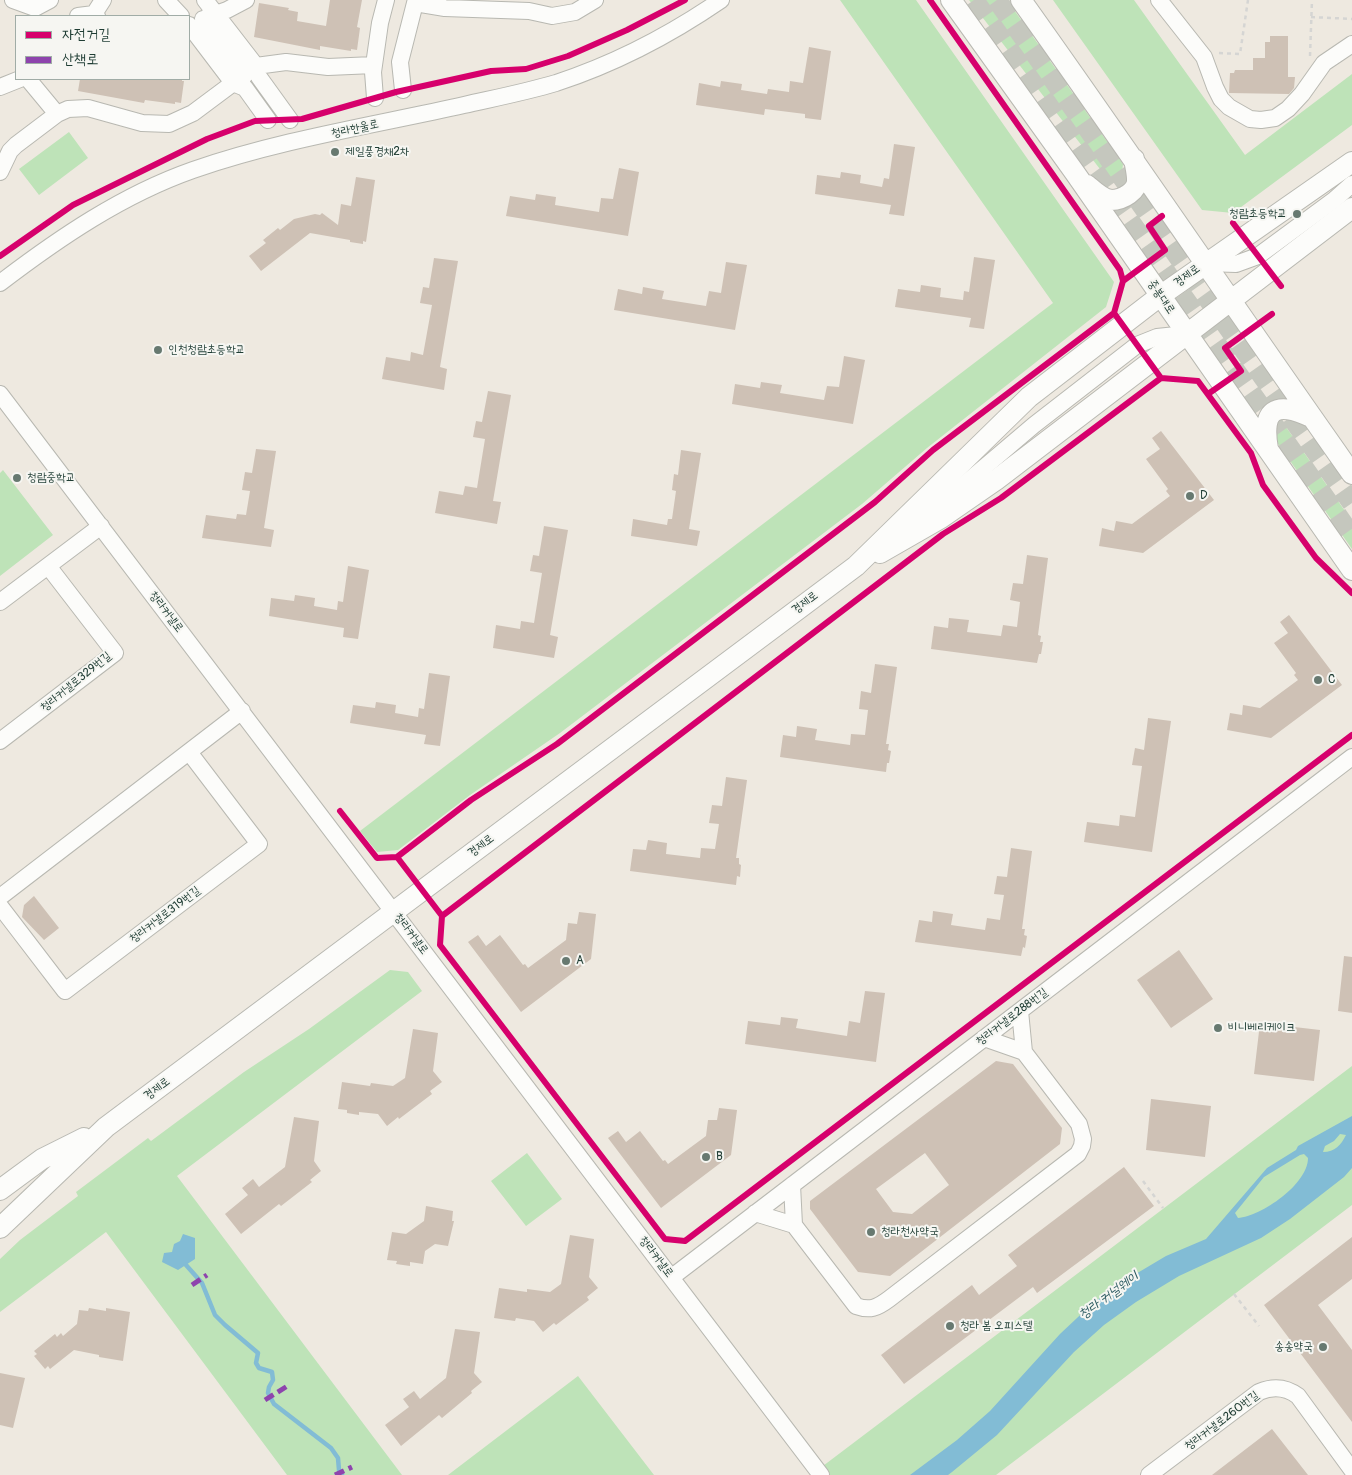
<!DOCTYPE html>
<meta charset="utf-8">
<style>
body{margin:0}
#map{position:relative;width:1352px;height:1475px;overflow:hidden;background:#eee9e0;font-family:Pangolin,"Poor Story",sans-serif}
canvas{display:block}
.legend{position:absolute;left:15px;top:15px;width:175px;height:65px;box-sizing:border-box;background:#f6f6f2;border:1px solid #a0aca6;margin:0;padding:6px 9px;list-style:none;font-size:15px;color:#1f3d34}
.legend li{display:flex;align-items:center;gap:10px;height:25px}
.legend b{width:25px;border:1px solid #a0aca6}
</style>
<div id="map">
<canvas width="1352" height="1475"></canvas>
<ul class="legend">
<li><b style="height:6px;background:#d6006c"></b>자전거길</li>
<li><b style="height:6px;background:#8e44ad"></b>산책로</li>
</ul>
</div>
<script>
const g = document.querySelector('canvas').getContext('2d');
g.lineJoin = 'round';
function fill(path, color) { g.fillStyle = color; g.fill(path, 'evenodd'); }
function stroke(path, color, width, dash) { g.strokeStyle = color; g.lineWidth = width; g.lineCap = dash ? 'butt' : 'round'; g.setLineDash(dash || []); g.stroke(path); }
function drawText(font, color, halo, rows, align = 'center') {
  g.font = font + ' Pangolin,"Poor Story",sans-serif'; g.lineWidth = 4; g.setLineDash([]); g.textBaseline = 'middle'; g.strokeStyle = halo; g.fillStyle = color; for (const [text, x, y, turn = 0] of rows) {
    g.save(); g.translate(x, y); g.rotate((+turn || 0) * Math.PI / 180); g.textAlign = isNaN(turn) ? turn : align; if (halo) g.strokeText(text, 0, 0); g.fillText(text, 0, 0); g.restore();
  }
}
const green = new Path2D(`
 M840 0H916L1114 282 1106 307 927 448 862 504 560 733 470 795 398 850 377 852 360 831 1053 303Z
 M969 0H1007L1123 164 1122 173C1115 178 1109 179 1103 173Z
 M1053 0H1134L1245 155 1352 74V125L1233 213 1202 210Z
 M69 132 88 158 39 195 19 169Z
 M1282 425 1286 427 1352 521V549L1274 438 1277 426Z
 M3 470 53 535 0 576V473Z
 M390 970 408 972 422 991 177 1176 402 1475H287L106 1232 0 1312V1259L20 1240 78 1196 76 1192 148 1138 151 1141 244 1072 309 1029Z
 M1352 1066V1205L996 1475H811Z
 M527 1153 562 1199 526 1226 491 1181Z
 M578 1376 654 1475H448Z`);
const water = new Path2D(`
 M1352 1116V1168L1344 1177 1290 1219 1261 1238 1179 1276 1136 1302 1104 1325 1074 1352 997 1435 952 1472 948 1475H910L957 1440 990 1411 1060 1334 1094 1302 1129 1278 1166 1256 1206 1239 1267 1168 1296 1150 1298 1146ZM1340 1134 1346 1135C1341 1145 1335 1152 1323 1152L1325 1146 1334 1141ZM1304 1154 1308 1158C1308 1184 1262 1216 1238 1218L1235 1213 1264 1177 1300 1155Z
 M183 1234 195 1238V1259L178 1270 162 1262 164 1253 172 1252 174 1244 180 1241Z`);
const stream = new Path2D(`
 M186 1265 202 1283 215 1315 225 1325 258 1353 256 1363 259 1368 272 1372 273 1380 269 1387 268 1393 274 1404 331 1448 338 1458 339 1470 342 1475`);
const building = new Path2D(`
 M330 0H362L357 27 360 28 357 50 351 49V51L320 46V50L254 37 259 3 289 8 288 10 298 12 297 21 326 26Z
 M1270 36H1288V77H1295L1294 88 1289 94 1229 93 1230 73H1234L1235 70H1253V58H1265V42H1270Z
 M809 47 831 51 821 120 805 118V114L765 109 764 115 696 105 699 83 720 87 721 81 742 84 741 90 767 94 768 89 789 92 790 81 803 83Z
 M80 79H182V81H184L181 103 175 102V104L145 100 144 103 78 91Z
 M894 144 915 147 904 216 889 214 891 205 815 194 817 175 840 178 841 172 861 175 860 183 882 187 884 178 889 179Z
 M619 168 639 172 628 236 506 216 510 196 535 200 536 194 556 197 555 205 599 212 601 198 613 199Z
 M356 177 375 180 366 242 363 241V244L350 242V240L310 233 261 271 249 256 266 243 263 240 278 228 280 230 294 219 315 214 320 215 322 213 338 225 341 204 351 206Z
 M974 257 995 260 984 329 969 327 971 318 895 307 898 289 920 292 921 285 941 288 940 297 963 300 964 291 969 292Z
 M434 258 458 261 440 367 447 369 444 390 382 379 386 357 410 361 411 352 423 355 432 305 420 303 423 287 429 288Z
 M726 262 747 265 735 330 614 310 618 289 642 294 643 287 664 291 662 299 706 306 709 291 721 293Z
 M844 356 865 360 853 424 732 404 735 384 760 388 761 382 782 385 780 393 824 400 827 386 839 387Z
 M488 391 511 395 493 501 501 502 497 524 435 513 439 491 463 495 465 486 477 488 485 439 473 437 476 421 482 422Z
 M1161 431 1214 500 1143 553 1099 546 1102 528 1114 531 1116 521 1132 524 1170 496 1166 491 1168 489 1146 459 1160 449 1152 438Z
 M256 449 276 451 264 528 274 530 271 547 202 538 206 515 236 519 237 514 246 515 250 491 242 490 245 472 252 473Z
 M681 450 701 453 689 529 700 531 697 546 631 536 633 519 667 525 668 519H672L676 491 672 490 674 474 678 475Z
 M544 526 568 530 550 635 558 637 554 658 493 648 496 625 520 629 521 621 534 623 542 573 530 571 533 555 539 556Z
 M1027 555 1048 558 1038 635 1041 636 1040 642H1043L1041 654H1039L1037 663 931 649 934 626 948 628 949 618 969 620 967 632 1001 636 1003 625 1017 627 1020 602 1010 600 1013 583 1023 584Z
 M348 566 369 570 358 639 343 637 344 628 269 616 271 598 294 601 295 595 315 598 314 606 337 610 338 601 343 602Z
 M1289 615 1342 685 1271 738 1227 730 1230 713 1242 715 1243 705 1260 708 1298 680 1294 675 1296 673 1274 643 1288 633 1280 622Z
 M875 664 897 667 886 744H889L888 750 891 751 889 763H887L886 772 780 757 783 735 796 737 797 726 817 729 815 740 850 745 851 734 865 735 868 710 859 709 861 691 871 693Z
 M429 673 450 676 440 746 424 744 426 735 350 723 353 705 375 708 376 702 396 705 395 713 418 717 419 708 424 709Z
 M1148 718 1171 721 1152 852 1084 842 1087 822 1119 826 1120 815 1135 817 1142 766 1132 765 1135 748 1144 750Z
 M726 777 747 780 736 858H739V864L741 865 740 877 737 876 736 885 630 871 633 849 646 850 648 840 667 843 666 854 700 858 701 848 715 849 719 824 709 823 712 805 722 806Z
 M1011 848 1032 851 1022 929H1025L1024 935 1027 936 1025 948 1023 947 1021 956 915 942 919 920 932 922 933 911 953 914 951 925 985 930 987 918 1000 920 1004 895 994 894 997 876 1007 877Z
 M34 896 59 928 44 940 22 917 24 905Z
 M579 912 596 914 591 959 521 1012 468 942 478 935 486 946 500 935 523 965 525 964 528 968 566 940 568 923 577 924Z
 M1179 950 1213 999 1171 1028 1137 980Z
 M1344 956 1352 957V1013L1338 1011Z
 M865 991 885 993 876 1062 745 1044 748 1021 780 1025 781 1017 798 1019 796 1028 847 1036 849 1021 860 1023Z
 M1260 1023 1320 1030 1314 1081 1254 1074Z
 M413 1029 438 1033 433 1071 442 1082 430 1091 432 1094 399 1119 398 1117 387 1126 378 1114 359 1112V1115L347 1113V1110L338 1109 342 1082 370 1086 371 1083 393 1086 405 1078Z
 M996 1061 1013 1064 1062 1128 1060 1144 890 1276 858 1272 810 1209V1201ZM925 1153 949 1185 912 1214 893 1212 876 1189Z
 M1151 1099 1211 1106 1205 1157 1146 1150Z
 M719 1108 737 1110 731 1155 661 1208 608 1138 618 1131 626 1142 640 1131 663 1161 665 1160 668 1164 706 1136 708 1120H717Z
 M294 1117 319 1121 314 1161 321 1171 310 1180 312 1182 281 1206 279 1204 241 1234 225 1214 248 1195 242 1188 253 1179 259 1187 285 1167Z
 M1124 1167 1154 1206 1037 1293 1033 1287 904 1384 881 1355 972 1285 979 1295 1017 1266 1008 1255Z
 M426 1206 453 1211 452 1221H454L448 1246 435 1244 425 1251 423 1264 410 1262V1266L396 1264 397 1261 387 1260 392 1232 406 1234 424 1221Z
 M570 1235 594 1239 589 1277 598 1288 587 1297 589 1300 556 1325 554 1323 543 1332 534 1321 516 1318 515 1321 494 1318 499 1288 527 1292V1289L550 1292 561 1284Z
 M1352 1237V1279L1318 1305 1352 1350V1422L1264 1305Z
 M89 1308 106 1311V1308L130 1312 123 1361 99 1357V1355L74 1350 50 1369 48 1366 45 1369 34 1356 37 1354 34 1351 55 1334 57 1337 61 1333 63 1336 77 1324 79 1310 88 1311Z
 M455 1329 480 1332 474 1373 482 1382 471 1391 472 1393 442 1418 439 1415 401 1446 385 1425 409 1407 403 1399 414 1391 420 1399 446 1378Z
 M0 1373 25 1378 13 1428 0 1425Z
 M1272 1429 1308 1475H1212Z`);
const majorTunnel = new Path2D(`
 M974 0 1352 536
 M997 0 1352 503`);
const path = new Path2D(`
 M1311 17 1352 19
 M1219 53 1240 54 1248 0
 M1310 56 1312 0
 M1143 1181 1163 1208
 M1234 1294 1259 1326`);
const minor = new Path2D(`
 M13 0 35 8 50 0
 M166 0 181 16
 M205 0 256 66 259 77 290 120
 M1159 0 1204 57 1215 87 1221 99 1229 107 1250 119 1261 120 1275 118 1288 109 1302 94 1324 63 1352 44
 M94 14 103 0
 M78 16 94 14 97 16
 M207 17 227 10 246 0
 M203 19 245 75
 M189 25 233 83 245 88 268 120
 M28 79 57 114
 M0 87 20 79
 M403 90 400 62 415 3 445 8 529 11 552 16 575 12 595 0
 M375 98 373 72 380 23 386 0
 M0 172 10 151 16 145 57 114 68 109 88 108 142 123 169 124 193 113 256 66 286 62 328 67 374 65
 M1206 263 1236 264 1258 256 1334 200 1352 184
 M0 283C59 238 122 195 193 170 279 140 375 125 464 105 495 98 526 92 556 83 614 64 670 35 721 0
 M0 394 821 1475
 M915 526 1034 425 1137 345 1157 337 1186 334
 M0 602 101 526
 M0 741 115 653 48 566
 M0 897 242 711
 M0 906 65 991 259 844 189 752
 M984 1038 1024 1052 1020 1011
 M755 1213 794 1225 792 1185
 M794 1225 856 1306C870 1311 877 1308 889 1299L1078 1154 1082 1146 1083 1139 1079 1124 1024 1052
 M672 1277 1352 757
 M1149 1475 1259 1392C1273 1386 1286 1387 1298 1396L1352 1470`);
const major = new Path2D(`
 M951 0 1075 173 1352 570
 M1021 0C1133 157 1241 317 1352 474
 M1087 185C1094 191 1102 199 1111 200 1123 200 1138 191 1137 179 1137 173 1135 165 1134 159
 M1268 449C1261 410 1275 400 1311 417
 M880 553 941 518 996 480 1352 208
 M0 1190 42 1159 84 1138
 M0 1228 106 1127 856 566 1029 397 1160 296 1352 162`);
const quiet = new Path2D(`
 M192 1285 207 1275
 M265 1400 289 1385
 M335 1475 352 1467`);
const cycleway = new Path2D(`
 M1233 223 1281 286
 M0 256 73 205 207 139 255 121 302 119 396 92 491 71 526 69 568 56 627 30 685 0
 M1123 281 1165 250 1149 226 1162 216
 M1114 313 1161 378
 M1208 394 1241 371 1225 348 1272 314
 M1352 593 1316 558 1263 485 1251 453 1198 381 1161 378 1001 498 943 534 442 916 440 945 665 1239 685 1241 1352 735
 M340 811 377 858 397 857 471 800 557 744 875 502 933 450 1114 313 1123 281 1120 270 930 0
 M397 857 442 916`);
const markers = [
 [335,152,5,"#677970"],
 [1297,214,5,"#677970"],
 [158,350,5,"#677970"],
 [17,478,5,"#677970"],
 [1190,496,5,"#677970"],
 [1318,680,5,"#677970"],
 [566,961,5,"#677970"],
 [1218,1028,5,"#677970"],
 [706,1157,5,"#677970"],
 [871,1232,5,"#677970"],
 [950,1326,5,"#677970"],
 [1323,1347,5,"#677970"]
];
const streetNames = [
 ["청라한울로",355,129,-12],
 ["경제로",1187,276,-36],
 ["중봉대로",1161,297,56],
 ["경제로",805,603,-37],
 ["청라커낼로",166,612,53],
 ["청라커낼로329번길",76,682,-39],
 ["경제로",481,846,-37],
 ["청라커낼로319번길",165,915,-37],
 ["청라커낼로",411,934,53],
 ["청라커낼로288번길",1012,1017,-37],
 ["경제로",157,1089,-37],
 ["청라커낼로",656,1257,53],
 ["청라커낼로260번길",1222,1421,-37]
];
const poiNames = [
 ["제일풍경채2차",345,152],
 ["청람초등학교",1287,214,"right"],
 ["인천청람초등학교",168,350],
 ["청람중학교",27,478],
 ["D",1200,496],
 ["C",1328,680],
 ["A",576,961],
 ["비니베리케이크",1228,1028],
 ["B",716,1157],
 ["청라천사약국",881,1232],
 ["청라 봄 오피스텔",960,1326],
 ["송송약국",1313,1347,"right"]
];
const waterNames = [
 ["청라 커널웨이",1109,1296,-36]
];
fill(green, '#bee3b8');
fill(water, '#82bcd5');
stroke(stream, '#82bcd5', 4.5);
fill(building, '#cec1b5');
stroke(majorTunnel, '#c5c7be', 20, [20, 10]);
stroke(minor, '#b8b8b1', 18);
stroke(major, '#b8b8b1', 22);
stroke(path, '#d5d5d3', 2.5, [4, 4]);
stroke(minor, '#fcfcfa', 16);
stroke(major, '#fcfcfa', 20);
stroke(quiet, '#8e44ad', 5, [10, 5]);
stroke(cycleway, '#d6006c', 6);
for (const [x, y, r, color] of markers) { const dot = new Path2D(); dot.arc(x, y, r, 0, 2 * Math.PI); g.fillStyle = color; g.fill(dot); stroke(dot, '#f6f6f2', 2); }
drawText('12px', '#1f3d34', '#f6f6f2', streetNames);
drawText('12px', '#1f3d34', '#f6f6f2', poiNames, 'left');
drawText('italic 14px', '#2f5d63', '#f6f6f2', waterNames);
</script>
